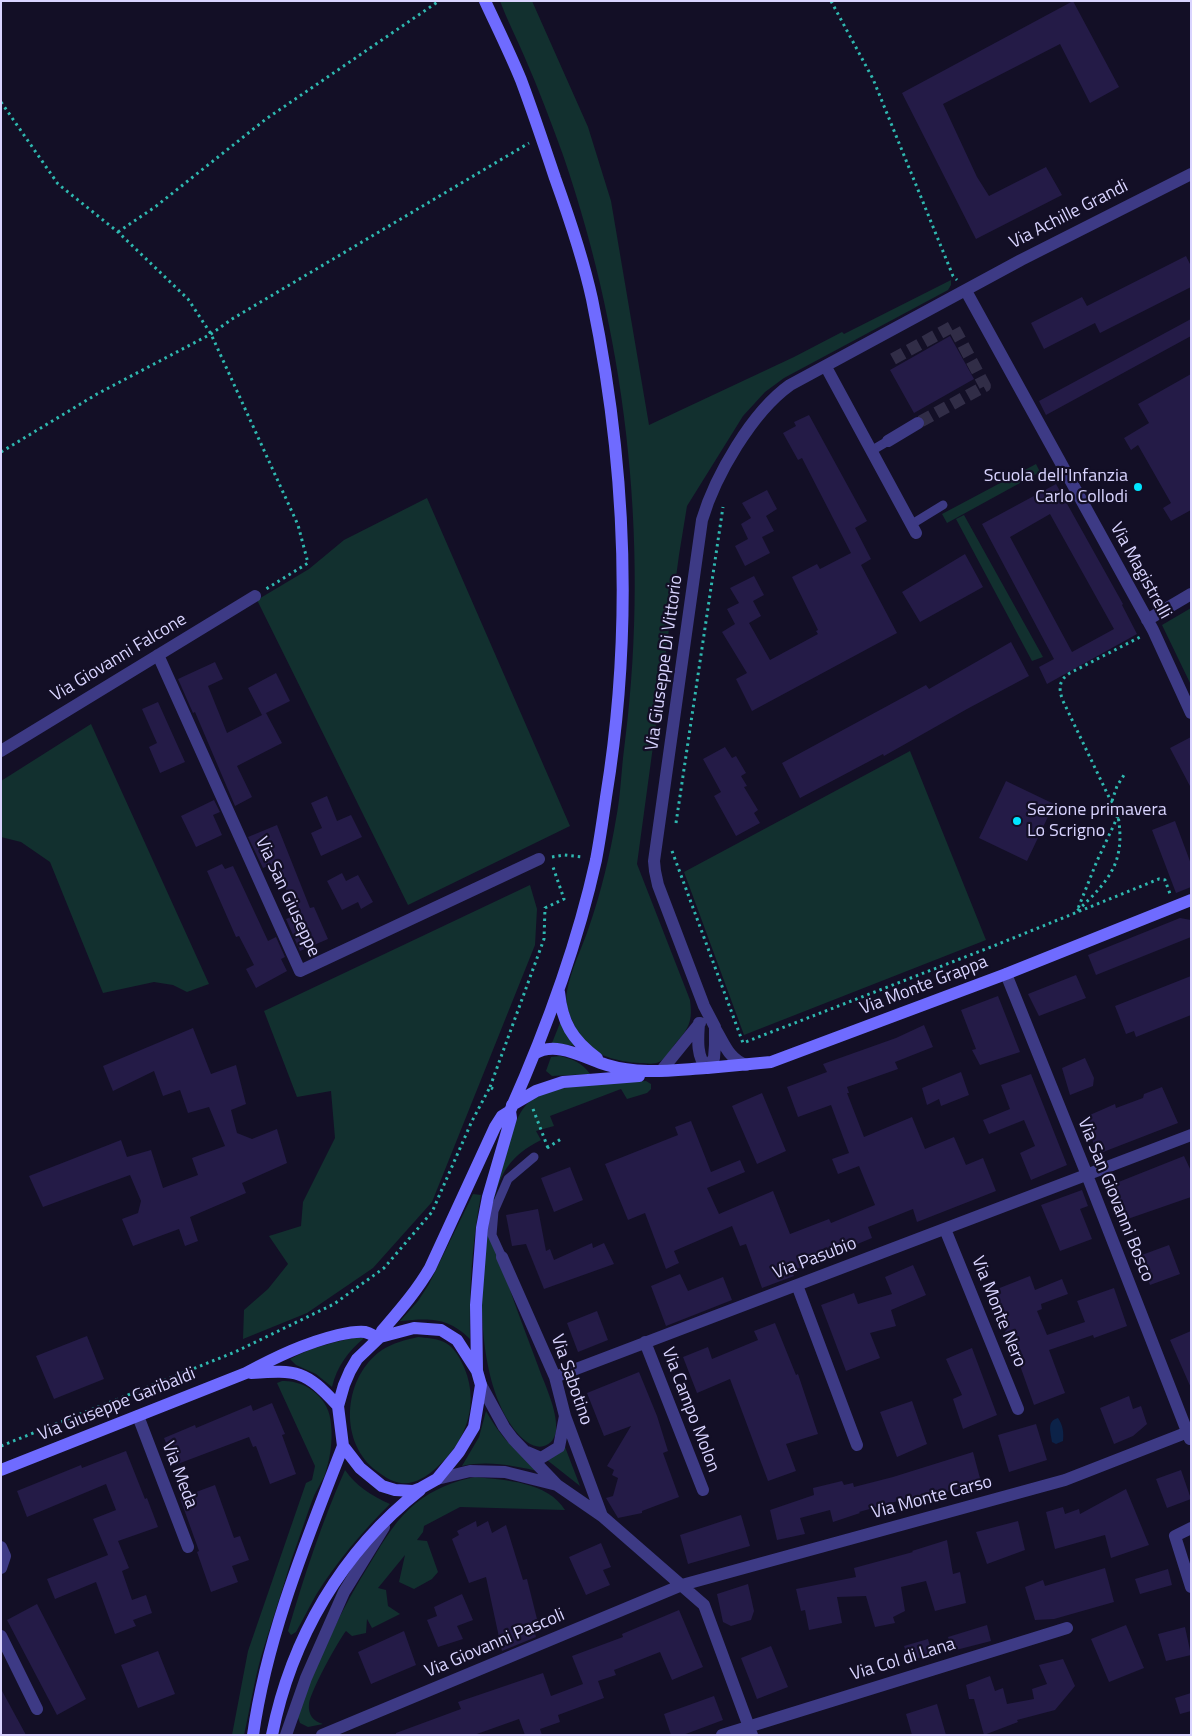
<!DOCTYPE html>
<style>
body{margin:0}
#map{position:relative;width:1192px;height:1736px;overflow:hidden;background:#130f26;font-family:"Titillium Web",sans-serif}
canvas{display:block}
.frame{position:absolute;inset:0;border:2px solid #d9d4ff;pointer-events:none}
</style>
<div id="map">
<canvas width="1192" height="1736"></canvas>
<div class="frame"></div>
</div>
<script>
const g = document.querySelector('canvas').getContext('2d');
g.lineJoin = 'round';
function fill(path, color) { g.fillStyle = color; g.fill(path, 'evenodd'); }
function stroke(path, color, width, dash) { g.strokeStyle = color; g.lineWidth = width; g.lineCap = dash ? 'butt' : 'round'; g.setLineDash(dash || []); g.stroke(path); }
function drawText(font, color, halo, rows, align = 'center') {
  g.font = font + ' "Titillium Web",sans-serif'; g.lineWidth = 4.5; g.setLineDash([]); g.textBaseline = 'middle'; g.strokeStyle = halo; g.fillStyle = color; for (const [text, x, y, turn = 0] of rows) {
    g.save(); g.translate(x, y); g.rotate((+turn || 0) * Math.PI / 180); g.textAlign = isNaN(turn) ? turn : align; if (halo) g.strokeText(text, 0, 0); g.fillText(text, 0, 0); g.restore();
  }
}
const green = new Path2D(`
 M500 1H532L588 127 611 201 649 425 794 357 842 332 844 334 951 280V285L948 290 784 378 765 392 743 416 687 506 679 555 637 864 690 1000C693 1022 689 1028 675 1044 671 1050 666 1059 659 1062 653 1065 646 1063 640 1063 619 1062 593 1056 580 1037 577 1032 575 1026 572 1020 567 1010 565 1002 567 991 571 969 582 948 589 927 601 892 610 855 616 819 620 799 621 778 623 758 651 557 629 347 563 155 551 122 539 90 525 58 517 39 507 20 500 1Z
 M1036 464 1040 472 947 523 942 514Z
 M427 498 570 826 408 905 257 600 309 569 344 540Z
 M964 515 1043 657 1032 661 956 519Z
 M1191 608V685L1162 625Z
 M91 724 209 984 187 992 173 985 154 982 103 993 50 862 21 842 1 837V781Z
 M910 751 986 940 744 1035 684 872Z
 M530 885 537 909 535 945 432 1202 373 1268 307 1313 243 1339 244 1310 268 1289 288 1264 269 1236 301 1226 303 1202 335 1138 331 1091 297 1097 264 1011Z
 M560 1023 576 1046 552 1043Z
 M560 1056C572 1059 583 1063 590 1074L552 1076 546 1071 551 1057Z
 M646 1081 651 1084V1089L647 1093 627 1099 621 1089 550 1116 554 1126 536 1131 541 1140C510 1156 500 1172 493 1205 492 1211 489 1220 490 1226 491 1236 496 1248 500 1258 511 1297 527 1335 541 1374 547 1389 558 1414 556 1431 555 1438 551 1444 544 1446 534 1449 525 1441 519 1435 477 1388 478 1291 487 1231 490 1206 498 1182 505 1158 511 1138 516 1109 534 1098 557 1083 618 1083 646 1081Z
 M473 1194 481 1195C472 1243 469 1291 470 1339 448 1317 430 1318 400 1321L418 1301 429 1284Z
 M418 1337C426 1338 436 1338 444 1342 451 1345 458 1354 461 1361 482 1400 467 1442 435 1469 426 1477 413 1485 401 1483 391 1482 382 1475 374 1469 338 1439 344 1376 382 1350 393 1343 405 1340 418 1337Z
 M353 1338H364C348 1352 337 1366 332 1387L316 1374 296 1365 290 1359C310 1348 331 1343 353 1338Z
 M282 1381C307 1380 330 1399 331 1424 333 1441 330 1461 324 1477 320 1485 315 1492 312 1501 305 1520 299 1539 292 1558 282 1591 271 1624 261 1657 254 1682 250 1709 244 1735H232L248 1651 306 1483 312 1480 315 1466 277 1383Z
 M486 1411C501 1438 517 1453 542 1472 515 1466 489 1460 462 1466L479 1437Z
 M565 1447 580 1486 547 1460Z
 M345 1470C356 1486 372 1496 390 1504 362 1532 337 1561 316 1595 309 1607 303 1620 296 1632L291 1635 288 1631C304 1576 322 1522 345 1470Z
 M475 1477C506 1480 548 1482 565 1510L460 1507 424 1526 423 1532 417 1540 427 1541 438 1572 432 1579 414 1589 399 1582 405 1555 378 1588 386 1590 388 1606 400 1614 372 1628 367 1619 366 1633 352 1636 346 1631C338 1641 310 1692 309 1704 308 1715 313 1721 323 1724L308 1727 300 1723 297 1715C317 1661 341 1609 372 1560 384 1540 397 1518 416 1503 434 1489 454 1481 475 1477Z`);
const water = new Path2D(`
 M1058 1418C1063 1425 1064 1433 1063 1441L1056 1444 1052 1442C1051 1433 1046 1421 1058 1418Z`);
const building = new Path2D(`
 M1073 1 1119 87 1090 103 1060 44 943 104 977 177 989 196 1046 167 1062 195 976 239 902 93Z
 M1186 256 1191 266V287L1100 333 1095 323 1044 349 1031 323 1082 297 1087 306Z
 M1191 319V336L1046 415 1039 401Z
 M950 336 974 379 914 413 890 370Z
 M1191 374V510L1171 521 1163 508 1171 503 1138 445 1131 450 1124 438 1149 423 1138 404Z
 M809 415 867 521 855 528 871 559 861 565 897 633 752 711 736 679 747 673 722 632 735 624 727 609 739 603 730 588 754 576 764 595 753 601 761 616 749 623 770 660 818 634 816 631 818 630 792 577 817 564 820 569 851 553 802 458 798 460 783 433 796 426 794 422Z
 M1056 484 1123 604 1122 605 1137 634 1047 684 1039 667 1054 659 982 524ZM1050 514 1114 629 1072 652 1010 537Z
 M767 490 777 509 766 516 774 531 762 537 770 553 745 566 735 546 748 539 741 524 751 518 742 503Z
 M965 554 983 587 920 622 902 592Z
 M1011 642 1029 676 967 709 884 756 883 754 800 798 782 763 926 685 929 689Z
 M215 662 223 679 208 686 227 733 266 713 282 743 237 766 252 797 235 806 195 712 193 713 178 679Z
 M276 673 290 701 262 715 248 688Z
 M158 702 185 762 160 773 149 747 157 743 142 709Z
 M1191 737V788L1170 748Z
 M725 747 732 758 736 756 746 773 741 776 747 786 744 787 758 810 754 813 760 823 736 836 714 796 721 792 703 759Z
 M1006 781 1054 804 1027 861 979 838Z
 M327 796 337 821 351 815 362 837 321 856 311 833 322 828 311 803Z
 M214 800 220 812 213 815 222 835 196 847 181 816Z
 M1175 821 1191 864V887L1176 893 1152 830Z
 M277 825 310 908 314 907 328 939 300 951 286 919 296 915 276 863 263 868 248 837Z
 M222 864 225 869 233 866 268 941 276 937 285 957 281 959 287 971 256 988 246 969 254 965 239 936 236 937 207 871Z
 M342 873 346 881 358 875 373 902 361 909 358 902 342 910 327 881Z
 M1180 918 1191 920V937L1096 975 1088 955Z
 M1076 975 1086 998 1039 1016 1028 994Z
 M1191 976V1015L1136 1037 1134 1031 1126 1034 1115 1006Z
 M998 996 1020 1052 980 1065 972 1050 976 1049 961 1010Z
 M924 1025 933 1047 895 1062 898 1069 847 1087 849 1093H847L864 1137 912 1117 925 1149 954 1137 966 1165 983 1158 996 1191 917 1222 913 1209 868 1227 872 1238 792 1271 794 1276 762 1288 746 1244 740 1246 732 1226 674 1251 679 1263 666 1269 645 1213 628 1220 605 1164 678 1135 675 1127 691 1121 711 1172 740 1160 745 1172 707 1188 719 1214 773 1191 790 1234 829 1219 831 1223 875 1205 859 1166 838 1174 832 1159 849 1153 831 1105 798 1117 787 1087 827 1072 823 1064 896 1038Z
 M193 1028 211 1074 236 1065 246 1104 231 1110 237 1133 252 1139 277 1129 287 1163 242 1183 246 1193 190 1217 198 1241 185 1246 179 1229 133 1246 122 1219 138 1213 141 1201 130 1175 43 1207 29 1176 121 1140 127 1157 151 1150 163 1188 198 1175 192 1158 225 1146 209 1107 188 1113 180 1090 163 1096 154 1071 113 1091 103 1066Z
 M1085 1058 1094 1078 1093 1086 1070 1095 1062 1068Z
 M961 1072 969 1095 941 1106 939 1099 927 1105 922 1088Z
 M1031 1074 1067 1165 1031 1180 1020 1153 1035 1146 1024 1120 989 1134 983 1120 1010 1109 1001 1085Z
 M1162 1087 1178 1123 1098 1154 1083 1118 1115 1104 1116 1108 1143 1098 1144 1094Z
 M762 1093 786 1151 757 1164 732 1106Z
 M1184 1156 1191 1171V1197L1119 1222 1106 1187Z
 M570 1167 583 1200 554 1212 541 1178Z
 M1082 1190 1088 1206 1080 1209 1092 1239 1060 1251 1041 1205Z
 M538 1209 546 1251 550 1249 554 1260 592 1243 593 1248 604 1243 614 1264 544 1289 526 1244 512 1246 506 1215Z
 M1169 1245 1180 1274 1150 1285 1139 1256Z
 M913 1265 926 1295 891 1310 896 1326 870 1333 880 1358 846 1371 821 1305 854 1293 858 1304 892 1294 885 1277Z
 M680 1274 688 1291 723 1277 732 1300 666 1326 651 1286Z
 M1030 1276 1035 1290 1062 1279 1068 1294 1041 1304 1042 1309 1037 1311 1047 1335 1085 1322 1077 1301 1114 1288 1127 1326 1094 1338 1093 1335 1049 1350 1065 1393 1034 1405 1017 1357 1015 1358 1005 1331 1007 1330 992 1291Z
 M597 1311 608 1340 578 1352 567 1323Z
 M775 1323 796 1375 798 1374 818 1434 786 1444 796 1471 768 1481 730 1379 697 1393 683 1357 708 1347 712 1359 758 1340 754 1331Z
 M1191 1331V1388L1170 1340Z
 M87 1336 104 1379 54 1399 36 1356Z
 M972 1348 997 1415 963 1429 953 1399 962 1395 946 1359Z
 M639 1372 657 1416 668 1451 663 1453 679 1497 642 1511V1513L618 1518 606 1498 613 1496 618 1478 612 1475 614 1470 607 1466 631 1426 604 1436 587 1393Z
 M1129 1396 1133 1409 1141 1406 1147 1424 1133 1436 1114 1444 1100 1408Z
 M912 1401 927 1444 897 1457 880 1412Z
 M272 1403 285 1434 282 1435 296 1474 270 1484 256 1446 253 1447 249 1437 175 1465 164 1438 195 1425 196 1428 251 1405 253 1411Z
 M1036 1424 1047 1460 1009 1472 998 1435Z
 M126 1451 145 1499 147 1498 158 1527 118 1541 129 1568 122 1571 132 1600 146 1595 152 1613 133 1620 136 1626 115 1634 96 1582 55 1599 47 1579 108 1555 93 1519 116 1510 106 1484 27 1517 17 1491 81 1465 82 1468Z
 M973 1452 981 1482 909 1503 908 1498 859 1512 860 1513 833 1522 830 1510 800 1518 805 1534 777 1540 770 1510 814 1495 813 1488 842 1481 844 1485 853 1483 854 1487 893 1477Z
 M1181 1470 1191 1499 1167 1508 1156 1479Z
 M215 1485 234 1538 240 1536 249 1560 232 1566 238 1582 211 1592 197 1552 199 1551 180 1498Z
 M1126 1489 1149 1545 1111 1558 1105 1535 1055 1549 1046 1512 1063 1507 1065 1514 1079 1509 1080 1514Z
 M741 1515 750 1546 688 1564 680 1535Z
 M476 1521 477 1527 488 1521 492 1533 506 1525 523 1580 527 1579 537 1619 532 1621 536 1637 502 1651 486 1577 469 1583 452 1539 459 1535 457 1531Z
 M1018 1521 1025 1550 987 1564 976 1532Z
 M947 1540 953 1574 960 1572 966 1603 935 1611 926 1581 901 1587 905 1611 893 1617 895 1623 875 1627 866 1596 837 1597 842 1623 809 1630 805 1610 801 1611 796 1589 856 1577 854 1568 913 1552 912 1551Z
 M601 1543 611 1567 603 1570 610 1585 586 1595 569 1557Z
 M1105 1568 1114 1602 1054 1619 1035 1620 1025 1587 1043 1580 1045 1586Z
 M1168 1569 1172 1585 1140 1594 1135 1579Z
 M748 1584 754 1611 751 1620 731 1626 723 1622 717 1594Z
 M462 1594 473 1620 457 1626 463 1639 438 1647 427 1620 437 1616 434 1607Z
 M37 1604 86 1699 57 1715 7 1620Z
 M679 1610 703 1667 672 1680 660 1652 614 1670 616 1675 598 1681 604 1698 558 1715 560 1722 540 1729 542 1735H525L519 1719 474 1735H396V1733L461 1709 458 1702 543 1673 551 1696 583 1684 572 1656 623 1637 622 1634Z
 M987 1625 991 1641 952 1651 948 1637Z
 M1126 1625 1144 1668 1109 1682 1091 1639Z
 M1185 1627 1191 1655 1166 1661 1158 1634Z
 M404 1631 416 1665 371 1684 358 1652Z
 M928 1639 932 1654 909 1661 904 1646Z
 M771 1646 788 1687 757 1699 741 1658Z
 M158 1651 175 1694 138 1708 121 1665Z
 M1063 1659 1075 1686 1055 1710 1017 1720 1018 1722 984 1735 974 1699H969L966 1685 990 1676 995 1691 1003 1688 1007 1704 1034 1699 1032 1689 1047 1684 1039 1665Z
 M1 1689 26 1735H1Z
 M1191 1693V1711L1180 1714 1175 1698Z
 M714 1696 723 1720 683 1735H671L664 1714Z
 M937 1704 946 1735H912L906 1714Z`);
const streetTunnel = new Path2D(`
 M893 359 953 326 985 386 918 423`);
const path = new Path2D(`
 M831 1 873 79 953 276 957 280
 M1 102 58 184 118 232 188 299 211 334 298 525 308 563 266 589
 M118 232 155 207 266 119 439 1
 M1 452 97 394 211 334 232 319 529 143
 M1112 801 1117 786 1124 775
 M1118 816 1097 861 1077 911C1109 881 1126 862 1118 816L1063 701C1058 688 1059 680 1070 673L1142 636
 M676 823 723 507
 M672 851 743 1043 996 945 1159 879 1165 880 1170 894
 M552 857 564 855 583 857
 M490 1087 544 939 545 908 564 899 552 864
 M533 1109 548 1148
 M547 1148 561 1139
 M1 1446 235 1352 334 1304 384 1268 432 1212 472 1121 490 1087 493 1089`);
const lane = new Path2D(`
 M871 451 888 441
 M912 524 943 505
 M502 1257 492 1235 494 1211 508 1179 534 1157`);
const street = new Path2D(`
 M966 291 1153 630 1191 713
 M826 367 916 533
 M888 441 918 423
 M1147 620 1191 594
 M158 655 300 971 539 859
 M1 751 255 596
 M1006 974 1087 1175 1190 1439
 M699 1023C698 1038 696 1057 707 1068L714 1058 715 1045V1027L704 1006 658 885 655 871 654 861 702 520C715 476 752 412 790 385L1021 260 1191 174
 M716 1030C725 1045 729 1059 746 1065
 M661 1071 700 1023
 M945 1229 1018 1409
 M502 1257 555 1377 565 1416 602 1516
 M797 1285 857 1445
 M645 1342 703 1490
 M555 1377 1191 1135
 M481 1385 504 1427 513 1439 557 1485 602 1516 704 1605 752 1735
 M138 1416 188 1547
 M527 1452 541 1458 559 1447 565 1416
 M437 1479 470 1471 505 1472 557 1485
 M1191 1528 1175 1536 1191 1587
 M1 1547 5 1556 1 1568
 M1 1636 37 1709
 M286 1735 306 1678 344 1592 384 1527
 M322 1735 682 1585 1065 1480 1188 1432
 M722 1735 1067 1628`);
const secondary = new Path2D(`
 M559 992C562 1022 572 1040 597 1058
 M534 1054C556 1040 584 1058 607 1065 639 1075 673 1070 706 1068
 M707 1068 771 1062 1006 974 1191 900
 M512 1105 536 1091 563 1082 639 1076
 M380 1337 382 1331C399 1311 416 1292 430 1268L495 1127 502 1116 510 1111
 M477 1371 457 1340 441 1330 414 1328 380 1337 357 1359 350 1371 344 1385 338 1406 343 1446 360 1468 382 1486 395 1490 413 1491 421 1488 437 1479 459 1452 474 1427 481 1385 477 1371 476 1305 482 1228 488 1197 511 1118 510 1111C546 1030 577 946 596 860 600 839 603 818 606 797 633 632 626 463 592 299 583 258 569 217 555 178 544 145 533 112 521 80 510 53 497 27 485 1
 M251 1373C298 1370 305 1370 338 1406
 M1 1470 246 1373C276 1357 305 1343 338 1335 347 1333 356 1331 365 1332 370 1333 374 1336 379 1338
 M253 1735C267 1635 307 1539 343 1446
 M272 1735C291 1639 342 1551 420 1490`);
const markers = [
 [1138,487,5,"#00e5ff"],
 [1017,821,5,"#00e5ff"]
];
const streetNames = [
 ["Via Achille Grandi",1069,215,-27],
 ["Via Magistrelli",1140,571,61],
 ["Via Giovanni Falcone",119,658,-31],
 ["Via Giuseppe Di Vittorio",665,663,-82],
 ["Via San Giuseppe",287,897,65],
 ["Via Monte Grappa",924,986,-21],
 ["Via San Giovanni Bosco",1115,1200,68],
 ["Via Pasubio",815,1259,-21],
 ["Via Monte Nero",998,1312,68],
 ["Via Sabotino",571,1380,71],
 ["Via Giuseppe Garibaldi",117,1405,-22],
 ["Via Campo Molon",690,1410,69],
 ["Via Meda",179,1475,69],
 ["Via Monte Carso",932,1498,-15],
 ["Via Giovanni Pascoli",495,1644,-23],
 ["Via Col di Lana",903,1660,-17]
];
const poiNames = [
 ["Scuola dell'Infanzia",1128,477],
 ["Carlo Collodi",1128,498],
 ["Sezione primavera",1027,811,"left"],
 ["Lo Scrigno",1027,832,"left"]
];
fill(green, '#12302f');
fill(water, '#0c2248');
fill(building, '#241b47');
stroke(streetTunnel, '#312d47', 12, [12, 6]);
stroke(path, '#2fb8b0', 3, [2.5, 4]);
stroke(lane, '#3d3a85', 9);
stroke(street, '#3d3a85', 12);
stroke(secondary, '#6f6bff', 12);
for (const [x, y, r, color] of markers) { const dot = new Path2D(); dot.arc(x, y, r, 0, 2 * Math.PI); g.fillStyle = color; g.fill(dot); stroke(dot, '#130f26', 2); }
drawText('18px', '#d9d4ff', '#130f26', streetNames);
drawText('18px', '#d9d4ff', '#130f26', poiNames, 'right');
</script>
